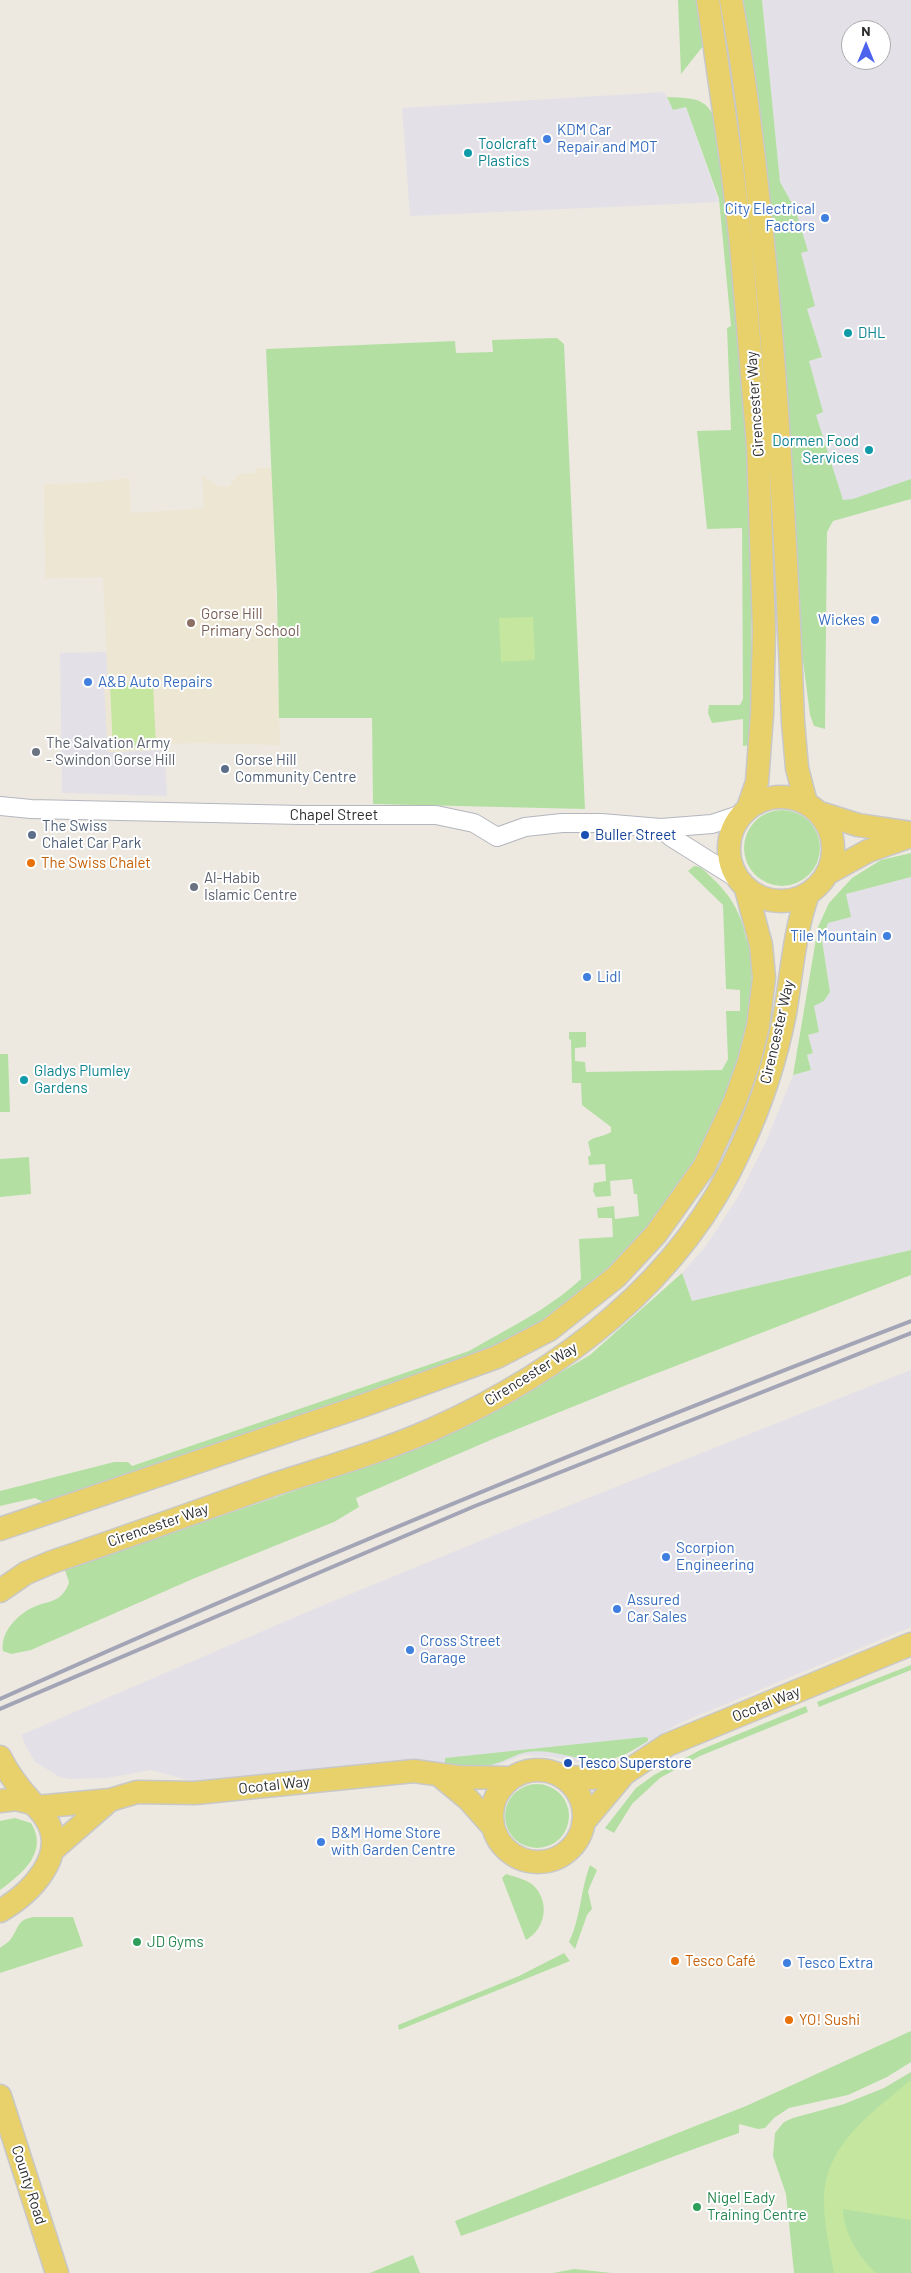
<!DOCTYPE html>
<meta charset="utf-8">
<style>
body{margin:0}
#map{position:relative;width:911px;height:2273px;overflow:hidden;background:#ede9e1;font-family:Barlow,sans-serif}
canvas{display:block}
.north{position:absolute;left:841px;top:20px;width:50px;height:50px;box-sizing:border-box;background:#fff;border:1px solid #ababab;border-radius:50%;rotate:0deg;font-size:14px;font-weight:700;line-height:20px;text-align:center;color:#2d2d2d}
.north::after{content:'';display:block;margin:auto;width:18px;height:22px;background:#4d63ee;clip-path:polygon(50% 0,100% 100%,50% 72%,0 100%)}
</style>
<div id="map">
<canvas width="911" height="2273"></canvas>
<div class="north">N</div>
</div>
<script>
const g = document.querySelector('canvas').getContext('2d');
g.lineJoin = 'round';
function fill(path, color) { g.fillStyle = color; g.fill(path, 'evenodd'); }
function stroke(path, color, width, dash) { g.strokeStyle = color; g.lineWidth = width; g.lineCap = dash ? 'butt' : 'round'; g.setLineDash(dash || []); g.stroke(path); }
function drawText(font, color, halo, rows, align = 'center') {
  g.font = font + ' Barlow,sans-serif'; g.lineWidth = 4; g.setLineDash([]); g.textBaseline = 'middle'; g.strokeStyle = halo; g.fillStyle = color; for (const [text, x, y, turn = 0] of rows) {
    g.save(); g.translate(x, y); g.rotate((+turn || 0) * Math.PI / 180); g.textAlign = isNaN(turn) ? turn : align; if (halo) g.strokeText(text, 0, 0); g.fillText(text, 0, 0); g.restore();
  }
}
const industrial = new Path2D(`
 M762 0H911V483L872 496 812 507ZM851 30H881V60H851Z
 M664 92 673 109 686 107 719 202 410 216 402 108Z
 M107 652 108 684H105L108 752 165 750 167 796 62 793 60 653Z
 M911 877V1250L692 1301 682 1273 706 1246 738 1197 764 1146 793 1075 811 1070 807 1055 813 1053 808 1035 819 1032 813 1006 824 1001 830 992 822 940 828 923 846 894Z
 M911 1370V1627L680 1723 627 1754 611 1759 581 1763 552 1757 524 1755 492 1767 460 1766 416 1760 195 1782 151 1770 107 1778 69 1779 60 1777 35 1762 27 1748 21 1735 314 1609 492 1536Z`);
const education = new Path2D(`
 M256 468H272L280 745 198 743 165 744V750L108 752 104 684H108L103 577 45 578 44 484 87 483 129 478 131 513 181 510 204 508 202 475 217 486 228 487 239 474 256 473Z`);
const green = new Path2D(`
 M678 0H696L703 46 681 74Z
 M739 0H762L780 182 795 209 808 251 801 253 815 306 807 309 822 357 809 361 823 412 816 415 843 500 853 499 911 479V499L833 521 827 532 825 729 814 726 810 715 802 653 793 497Z
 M667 97C699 98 712 99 718 133 729 233 741 334 747 435 752 538 751 641 752 745L743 746V719L712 723 708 713 709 705H740L743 699 742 528 707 529 697 431 731 430 727 328 731 326 719 199 686 107 673 110Z
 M557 338 564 344 585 809 373 804 372 718H279L277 595 266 349 455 341 456 353 493 352 492 340Z
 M744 848a38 38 0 1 1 76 0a38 38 0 1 1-76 0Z
 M911 853V877L846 894 851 917 828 923 822 940 830 992 824 1001 814 1006 819 1032 808 1035 813 1053 807 1055 811 1070 793 1075 818 927 829 903 852 878 881 860Z
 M694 866C701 866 705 871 710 876 730 894 741 912 746 939L750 941 752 991 749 1020 739 1068 720 1117 680 1191 613 1267 539 1324 487 1352 45 1503 35 1498 0 1506V1491L114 1462H128L132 1466 469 1351C507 1329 549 1309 581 1279L579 1239 613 1237 612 1218H598L597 1208 614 1206 615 1219 639 1216 637 1194H634L632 1179 610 1181 611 1196 596 1197 593 1191 594 1183 606 1181 605 1164 589 1165 588 1157 591 1155 588 1142C594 1136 604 1137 611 1132V1127L582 1105 581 1083H572L571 1040 569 1039V1032H586V1047L575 1048V1061L585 1062 586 1072 722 1070 728 1059 726 1011H740V990L726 989 723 905 688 871Z
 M0 1054H8L10 1112H0Z
 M29 1157 31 1194 0 1197V1159Z
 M911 1250V1275L629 1384 493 1439 356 1498 359 1507 334 1522 195 1578 31 1650 11 1654 3 1651C0 1631 19 1613 36 1606 43 1603 52 1602 58 1598 63 1595 68 1587 69 1582L65 1570 352 1471 510 1402 590 1355 682 1273 692 1301Z
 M911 1665V1670L819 1707 817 1702Z
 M806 1706 808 1712 700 1756 660 1778 632 1804 614 1833 605 1828 636 1788 654 1775 700 1750Z
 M645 1737 648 1738V1741C636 1748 624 1757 610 1759 582 1764 555 1748 527 1752 516 1754 505 1761 494 1764 479 1769 460 1766 445 1763V1758Z
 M505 1816a32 32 0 1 1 64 0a32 32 0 1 1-64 0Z
 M15 1818 31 1823C49 1852 22 1874 0 1890V1821Z
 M590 1865 597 1870 588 1891 592 1909 587 1915 575 1949 569 1942C581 1917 580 1891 590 1865Z
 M506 1874C515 1877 529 1880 535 1887 550 1904 545 1929 526 1940L502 1878Z
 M33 1917H73L83 1946 0 1973V1948C3 1945 8 1943 10 1940 19 1929 16 1920 33 1917Z
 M564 1953 570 1961 399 2030 398 2025 519 1976Z
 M911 2031V2062L887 2077 848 2095 789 2108 774 2118 765 2128 758 2129 739 2124V2133C646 2165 555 2203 461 2236L455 2221 746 2106Z
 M911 2072V2273H794L786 2194 773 2156 775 2133 784 2122 793 2118 844 2104 884 2088Z
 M413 2255 420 2273H370Z
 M574 2269 612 2273H553Z`);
const pitch = new Path2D(`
 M533 617 535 660 501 662 499 618Z
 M153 683 156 748 113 750 110 684Z
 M909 2081 911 2082V2220L843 2209C844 2234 858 2256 876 2273H834C830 2249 824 2225 824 2201 824 2145 871 2114 909 2081Z`);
const minor = new Path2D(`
 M0 806 31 809 301 815H436L474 823 497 837 525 827 562 823H601L661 828 712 824 742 814
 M661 828 671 837 738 879`);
const major = new Path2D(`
 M708 0 732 167 741 244 758 446 764 631 762 714 757 782 748 808
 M731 0C746 80 755 162 763 243 779 402 787 562 793 722L797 768 806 803
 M729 849a52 52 0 1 1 104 0a52 52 0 1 1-104 0Z
 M820 813 858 825 911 833
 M828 873 868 851 911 836
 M0 1529 362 1406 497 1357 549 1330 616 1277 656 1234 704 1167 735 1101 749 1062 758 1026 764 978 761 945 746 889
 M0 1591 26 1573 52 1562C127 1537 201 1510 275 1484 327 1467 381 1452 431 1430 561 1372 682 1281 741 1148 761 1105 776 1059 785 1013 792 972 794 933 808 894
 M0 1757C8 1773 19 1788 31 1801 36 1807 42 1812 46 1819 69 1855 30 1894 0 1911
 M492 1816a46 46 0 1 1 92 0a46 46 0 1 1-92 0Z
 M439 1775 468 1799 492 1826
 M562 1777 592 1778 625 1773
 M0 1801 16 1799 32 1803
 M37 1807 110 1800 137 1792 195 1793 414 1771 458 1777 512 1778
 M583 1823 625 1773 667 1745 911 1644
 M54 1849 110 1800
 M0 2096 57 2273`);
const rail = new Path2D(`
 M0 1699C300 1564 604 1439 911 1321
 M0 1709 475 1506 911 1333`);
const markers = [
 [547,139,5,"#3f7fe0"],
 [468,153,5,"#0f9aa8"],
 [825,218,5,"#3f7fe0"],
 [848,333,5,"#0f9aa8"],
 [869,450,5,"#0f9aa8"],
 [875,620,5,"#3f7fe0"],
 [191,623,5,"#8d6e63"],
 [88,682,5,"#3f7fe0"],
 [36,752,5,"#6b7280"],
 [225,769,5,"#5c6f8a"],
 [32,835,5,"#5c6f8a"],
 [585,835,5,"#1a4fb4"],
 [31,863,5,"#e8710a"],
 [194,887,5,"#6b7280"],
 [887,936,5,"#3f7fe0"],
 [587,977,5,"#3f7fe0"],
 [24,1080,5,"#0f9aa8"],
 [666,1557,5,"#3f7fe0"],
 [617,1609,5,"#3f7fe0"],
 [410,1650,5,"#3f7fe0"],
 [568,1763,5,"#1a4fb4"],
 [321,1842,5,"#3f7fe0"],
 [137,1942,5,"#2e9e5b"],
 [675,1961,5,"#e8710a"],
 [787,1963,5,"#3f7fe0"],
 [789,2020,5,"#e8710a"],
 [697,2207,5,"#2e9e5b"]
];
const shopNames = [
 ["KDM Car",557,130],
 ["Repair and MOT",557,147],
 ["City Electrical",815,209,"right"],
 ["Factors",815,226,"right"],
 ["Wickes",865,620,"right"],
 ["A&B Auto Repairs",98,682],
 ["Tile Mountain",877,936,"right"],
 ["Lidl",597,977],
 ["Scorpion",676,1548],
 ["Engineering",676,1565],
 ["Assured",627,1600],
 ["Car Sales",627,1617],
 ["Cross Street",420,1641],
 ["Garage",420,1658],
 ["B&M Home Store",331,1833],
 ["with Garden Centre",331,1850],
 ["Tesco Extra",797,1963]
];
const cultureNames = [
 ["Toolcraft",478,144],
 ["Plastics",478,161],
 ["DHL",858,333],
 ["Dormen Food",859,441,"right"],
 ["Services",859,458,"right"],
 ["Gladys Plumley",34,1071],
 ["Gardens",34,1088]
];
const streetNames = [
 ["Cirencester Way",755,404,-94],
 ["Chapel Street",334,815],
 ["Cirencester Way",777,1032,-77],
 ["Cirencester Way",531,1374,-32],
 ["Cirencester Way",158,1525,-19],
 ["Ocotal Way",766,1704,-22],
 ["Ocotal Way",274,1785,-6],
 ["County Road",29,2185,72]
];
const educationNames = [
 ["Gorse Hill",201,614],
 ["Primary School",201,631]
];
const worshipNames = [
 ["The Salvation Army",46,743],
 ["- Swindon Gorse Hill",46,760],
 ["Al-Habib",204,878],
 ["Islamic Centre",204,895]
];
const serviceNames = [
 ["Gorse Hill",235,760],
 ["Community Centre",235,777],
 ["The Swiss",42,826],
 ["Chalet Car Park",42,843]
];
const transitNames = [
 ["Buller Street",595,835],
 ["Tesco Superstore",578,1763]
];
const foodNames = [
 ["The Swiss Chalet",41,863],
 ["Tesco Café",685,1961],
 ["YO! Sushi",799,2020]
];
const leisureNames = [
 ["JD Gyms",147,1942],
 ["Nigel Eady",707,2198],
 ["Training Centre",707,2215]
];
fill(industrial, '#e3e0e7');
fill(education, '#ede6d2');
fill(green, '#b3e0a2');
fill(pitch, '#c4e69e');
stroke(minor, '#b4b6bf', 20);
stroke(major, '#c8c8c8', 25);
stroke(minor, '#fff', 18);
stroke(major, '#e8d16b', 22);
stroke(rail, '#a3a5b6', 4);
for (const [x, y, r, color] of markers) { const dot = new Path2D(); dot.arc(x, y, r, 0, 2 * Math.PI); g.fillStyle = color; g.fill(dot); stroke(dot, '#fff', 2); }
drawText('15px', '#366cbe', '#fff', shopNames, 'left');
drawText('15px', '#0d838f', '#fff', cultureNames, 'left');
drawText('15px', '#2d2d2d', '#fff', streetNames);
drawText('15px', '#785e54', '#fff', educationNames, 'left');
drawText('15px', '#5b616d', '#fff', worshipNames, 'left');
drawText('15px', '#4e5e75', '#fff', serviceNames, 'left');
drawText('15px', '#164399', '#fff', transitNames, 'left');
drawText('15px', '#c56008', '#fff', foodNames, 'left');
drawText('15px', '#27864d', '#fff', leisureNames, 'left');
</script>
